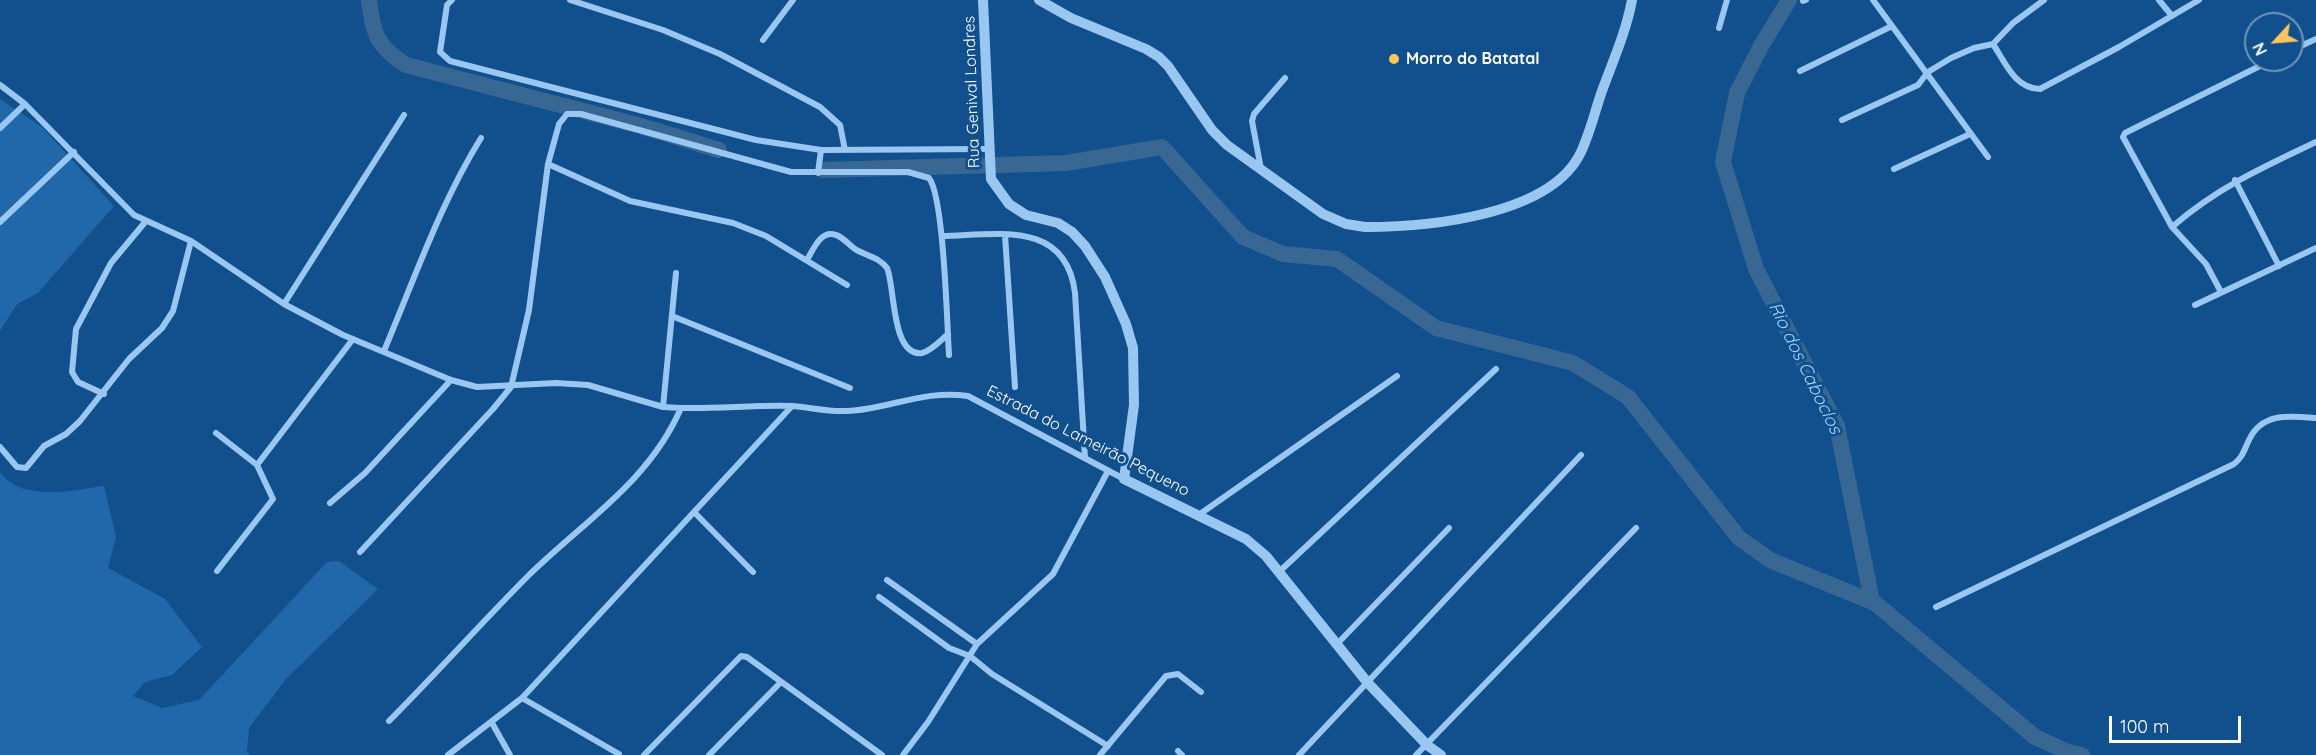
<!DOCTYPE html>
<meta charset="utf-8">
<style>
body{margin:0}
#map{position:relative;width:2316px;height:755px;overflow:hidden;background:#11508d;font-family:Quicksand,sans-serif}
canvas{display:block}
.north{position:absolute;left:2244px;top:12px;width:60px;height:60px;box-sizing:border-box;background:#11508d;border:2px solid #7096bb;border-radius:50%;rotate:244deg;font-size:16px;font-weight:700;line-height:24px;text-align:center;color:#fff}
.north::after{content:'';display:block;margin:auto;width:21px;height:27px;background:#ffc55a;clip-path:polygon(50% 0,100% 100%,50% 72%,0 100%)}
.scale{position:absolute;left:2109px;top:716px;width:132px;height:27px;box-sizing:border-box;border:3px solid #fff;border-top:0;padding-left:8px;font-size:18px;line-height:21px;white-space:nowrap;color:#fff;-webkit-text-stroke:4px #11508d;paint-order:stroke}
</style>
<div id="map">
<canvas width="2316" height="755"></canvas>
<div class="north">N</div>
<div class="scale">100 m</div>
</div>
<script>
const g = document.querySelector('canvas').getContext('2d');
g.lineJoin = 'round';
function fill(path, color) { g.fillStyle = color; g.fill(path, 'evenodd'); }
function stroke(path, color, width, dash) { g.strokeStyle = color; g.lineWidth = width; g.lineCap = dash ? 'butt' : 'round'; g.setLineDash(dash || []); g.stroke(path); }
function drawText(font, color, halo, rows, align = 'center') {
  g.font = font + ' Quicksand,sans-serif'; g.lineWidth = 6; g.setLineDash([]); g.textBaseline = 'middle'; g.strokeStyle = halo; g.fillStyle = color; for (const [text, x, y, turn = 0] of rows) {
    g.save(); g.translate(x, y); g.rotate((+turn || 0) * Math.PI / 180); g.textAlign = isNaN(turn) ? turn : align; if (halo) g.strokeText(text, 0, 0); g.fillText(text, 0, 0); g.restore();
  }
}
const green = new Path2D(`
 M0 99 42 127 114 206 38 293 17 304 0 331Z
 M0 472C24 503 71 490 104 486L116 537 108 568 165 599 202 647 172 675 145 682 133 696 162 708 199 700 327 562 339 561 378 589 286 679 249 728 247 751 250 755H0Z`);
const river = new Path2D(`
 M369 0C373 33 376 46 406 65L641 126 719 150
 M1789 0 1761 46 1737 93 1723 162 1756 269 1837 426 1872 601
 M823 170 1066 163 1162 147 1243 237 1283 254 1337 259 1436 328 1573 363 1628 397 1739 538 1770 560 1875 603 2035 737 2068 752 2082 755`);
const minor = new Path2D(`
 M452 0 447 5 440 52 450 61 756 140 821 150 988 149
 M570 0 663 30 720 54 820 107 840 125 845 150
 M1873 0 1988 157
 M2159 0 2172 16
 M1803 1 1806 0
 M1719 28 1727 0
 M763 40 793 0
 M1993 44C2005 62 2015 89 2040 89L2119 47 2199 0
 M1993 44 2013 23 2044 0
 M2292 50 2316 39
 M1800 71 1892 26
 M0 85 25 104 134 215 191 241 284 304 343 335 451 380 477 387 556 383 588 385 663 407 681 408C717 409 754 405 791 406 808 407 824 411 841 411 885 411 923 389 968 396L1124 479
 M1842 120 1918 85 1928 72 1951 58 1974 48 1993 44
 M0 128 25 104
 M548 164 630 201 733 223 766 236 847 285
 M1261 169 1252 121 1254 114 1285 78
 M1894 169 1970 134
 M818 173 821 150
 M2235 180 2279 266
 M0 222 74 152
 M2172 227C2217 188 2263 167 2316 142
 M1005 235 1015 387
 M942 236C996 235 1066 219 1075 293L1085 458
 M807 260C813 250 821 229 836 235 843 237 849 245 855 249 866 256 879 257 887 268 895 285 891 357 922 353 931 351 941 340 948 334
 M2221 292 2206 264 2172 227 2123 137 2125 133 2272 60
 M284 304 404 115
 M2195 305 2316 248
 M672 316 850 388
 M384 351C414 280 440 204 481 138
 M104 394 78 382 72 372 76 329 111 263 146 221
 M663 407 676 273
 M216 433 257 465 273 499 217 571
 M0 447 17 467 26 468 44 446 66 434 80 421 129 359 162 328 173 311 191 241
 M257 465 353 339
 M330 503 365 473 451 380
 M694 512 753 572
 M1200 514 1397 376
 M360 552 493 409 511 387 529 310 548 164 559 124 567 114H581L791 172H908L929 178C944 197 947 324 949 355
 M1280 571 1496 369
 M887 580 977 644
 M879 597 949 648 970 656 992 674 1108 746
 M1936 607 2234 464C2243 457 2244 450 2249 440 2262 412 2290 416 2316 418
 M1337 644 1449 528
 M522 698 619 754
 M389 721C436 674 481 623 528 576 583 522 649 482 681 408
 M492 723 510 755
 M1178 751 1182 755
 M448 755 522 698 792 406
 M644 755 741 656 747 657 882 755
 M709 755 781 682
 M903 755 928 722 977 644 1053 574 1108 471
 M1100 755 1166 676 1178 674 1201 692
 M1299 755 1581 455
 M1416 755 1636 528`);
const tertiary = new Path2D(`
 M983 0 991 179 1009 204 1026 215 1058 223 1072 232 1085 246 1105 277 1126 324 1133 348 1134 405 1124 479 1246 539 1266 556 1367 682 1427 745 1441 755
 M1039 0 1071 18 1146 49 1159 57 1168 66 1212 130 1227 145 1323 214 1346 224 1365 227C1427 227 1551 216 1581 152 1590 133 1595 111 1602 91 1613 61 1626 32 1632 0`);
const markers = [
 [1394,59,6,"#ffc55a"]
];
const poiNames = [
 ["Morro do Batatal",1406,59]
];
const streetNames = [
 ["Rua Genival Londres",972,92,-92],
 ["Estrada do Lameirão Pequeno",1088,441,27]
];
const waterNames = [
 ["Rio dos Caboclos",1805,368,64]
];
fill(green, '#2068aa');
stroke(river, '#396794', 16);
stroke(minor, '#9ac7f2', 6);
stroke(tertiary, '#9ac7f2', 10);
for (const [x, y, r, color] of markers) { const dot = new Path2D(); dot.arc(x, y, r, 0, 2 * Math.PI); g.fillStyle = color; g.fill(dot); stroke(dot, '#11508d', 2); }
drawText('bold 16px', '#fff', '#11508d', poiNames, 'left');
drawText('16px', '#fff', '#11508d', streetNames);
drawText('italic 18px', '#a6d1f9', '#11508d', waterNames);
</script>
